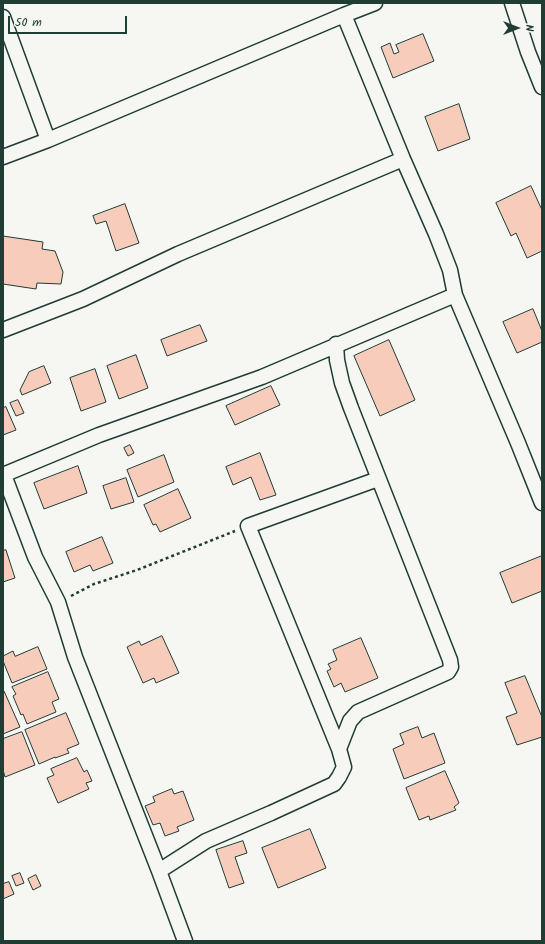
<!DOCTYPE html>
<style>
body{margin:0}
#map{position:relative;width:545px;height:944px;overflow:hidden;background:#f6f6f2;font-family:Kalam,sans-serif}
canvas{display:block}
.frame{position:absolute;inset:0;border:4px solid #1f3d34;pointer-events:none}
.north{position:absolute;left:497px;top:8px;width:40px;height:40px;-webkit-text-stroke:3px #f6f6f2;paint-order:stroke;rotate:90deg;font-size:11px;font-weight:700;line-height:16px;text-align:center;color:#1f3d34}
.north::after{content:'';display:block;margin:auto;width:14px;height:18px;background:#1f3d34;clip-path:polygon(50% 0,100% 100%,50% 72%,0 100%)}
.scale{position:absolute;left:8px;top:16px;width:119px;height:18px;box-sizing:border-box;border:2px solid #1f3d34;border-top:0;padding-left:5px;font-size:12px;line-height:14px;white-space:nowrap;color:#1f3d34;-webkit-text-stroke:3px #f6f6f2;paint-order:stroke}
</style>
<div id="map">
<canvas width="545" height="944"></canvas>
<div class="frame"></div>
<div class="north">N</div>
<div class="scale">50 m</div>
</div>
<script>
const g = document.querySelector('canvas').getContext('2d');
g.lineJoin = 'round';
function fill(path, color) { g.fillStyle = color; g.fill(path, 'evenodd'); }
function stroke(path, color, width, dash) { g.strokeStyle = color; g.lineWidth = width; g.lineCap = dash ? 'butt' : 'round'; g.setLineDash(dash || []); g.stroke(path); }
const building = new Path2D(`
 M423 34 434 61 393 78 381 47 390 43 394 54 399 52 396 45Z
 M459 104 470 139 438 151 425 117Z
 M531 186 542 210V251L527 258 516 233 511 236 496 203Z
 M125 204 139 243 116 251 106 221 96 224 93 216Z
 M3 236 43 242 42 249 55 251 63 272 61 284 37 283 36 289 3 284Z
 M533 309 542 331V342L517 353 503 322Z
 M200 325 207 341 167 356 161 340Z
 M389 340 415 400 380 416 354 356Z
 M136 355 148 388 119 399 107 366Z
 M44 366 51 383 22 395 20 390 29 372Z
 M95 369 106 402 81 411 70 378Z
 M271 386 280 405 235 425 226 406Z
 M18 400 24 413 16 416 10 403Z
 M6 407 16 430 3 435V408Z
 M130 445 134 453 128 456 124 448Z
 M260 453 276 495 260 500 251 477 233 485 226 467Z
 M164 455 174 482 138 497 127 470Z
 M78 466 87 493 44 509 34 483Z
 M126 478 134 502 111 509 103 486Z
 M178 489 191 518 160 532 156 524 153 525 144 505Z
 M102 537 113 563 93 571 90 565 74 572 66 552Z
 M6 550 15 578 3 582V551Z
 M542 556V591L512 603 500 573Z
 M162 636 179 673 156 683 154 678 143 683 127 647 139 641 141 645Z
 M361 638 378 678 345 692 341 683 334 687 327 671 331 669 328 664 337 660 333 650Z
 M38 647 47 669 12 683 3 661V656L13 651 15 656Z
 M48 672 59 699 52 702 56 712 27 724 23 714 21 715 13 696 16 694 12 687Z
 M525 676 542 717V737L517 745 506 717 517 713 505 683Z
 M3 691H4L20 727 3 734Z
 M66 713 79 744 67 749 69 753 55 758V757L39 764 25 730Z
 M418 727 422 738 434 733 445 763 404 779 393 749 404 744 400 734Z
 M22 732 35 765 5 777 3 770V739Z
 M77 758 84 772 87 770 92 781 86 783 89 789 58 803 47 778 54 775 51 769Z
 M445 771 459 803 454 807 456 810 430 820 429 816 419 820 406 788Z
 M172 789 174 794 183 791 194 820 177 827 179 831 165 836 160 823 153 825 145 806 155 802 153 797Z
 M310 829 326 868 278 888 262 848Z
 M243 841 247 853 235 857 244 883 229 888 216 850Z
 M20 873 24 883 16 886 12 876Z
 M36 875 41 886 33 890 28 879Z
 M9 882 14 894 3 899V884Z`);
const path = new Path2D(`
 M71 596 94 584 137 570 235 531`);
const street = new Path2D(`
 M512 3 528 52 542 87
 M344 15 403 159 436 234 450 270 455 295 518 443 542 503
 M3 17 48 140
 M3 157 48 140 344 15 375 3
 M3 330 83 299 178 254 403 159
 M3 475 99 435 262 377 455 295
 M4 475 35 557 58 602 75 657 159 871 185 941
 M339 749 248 526 378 479
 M159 871 206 841 271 813 334 784 339 777 344 767 339 749 350 721 358 712 448 672 451 667 450 660 351 408 342 383 337 360 336 344`);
fill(building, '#f8ccbb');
stroke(building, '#1f3d34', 1);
stroke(street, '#1f3d34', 17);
stroke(path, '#1f3d34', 2.5, [3, 3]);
stroke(street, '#f6f6f2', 14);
</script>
